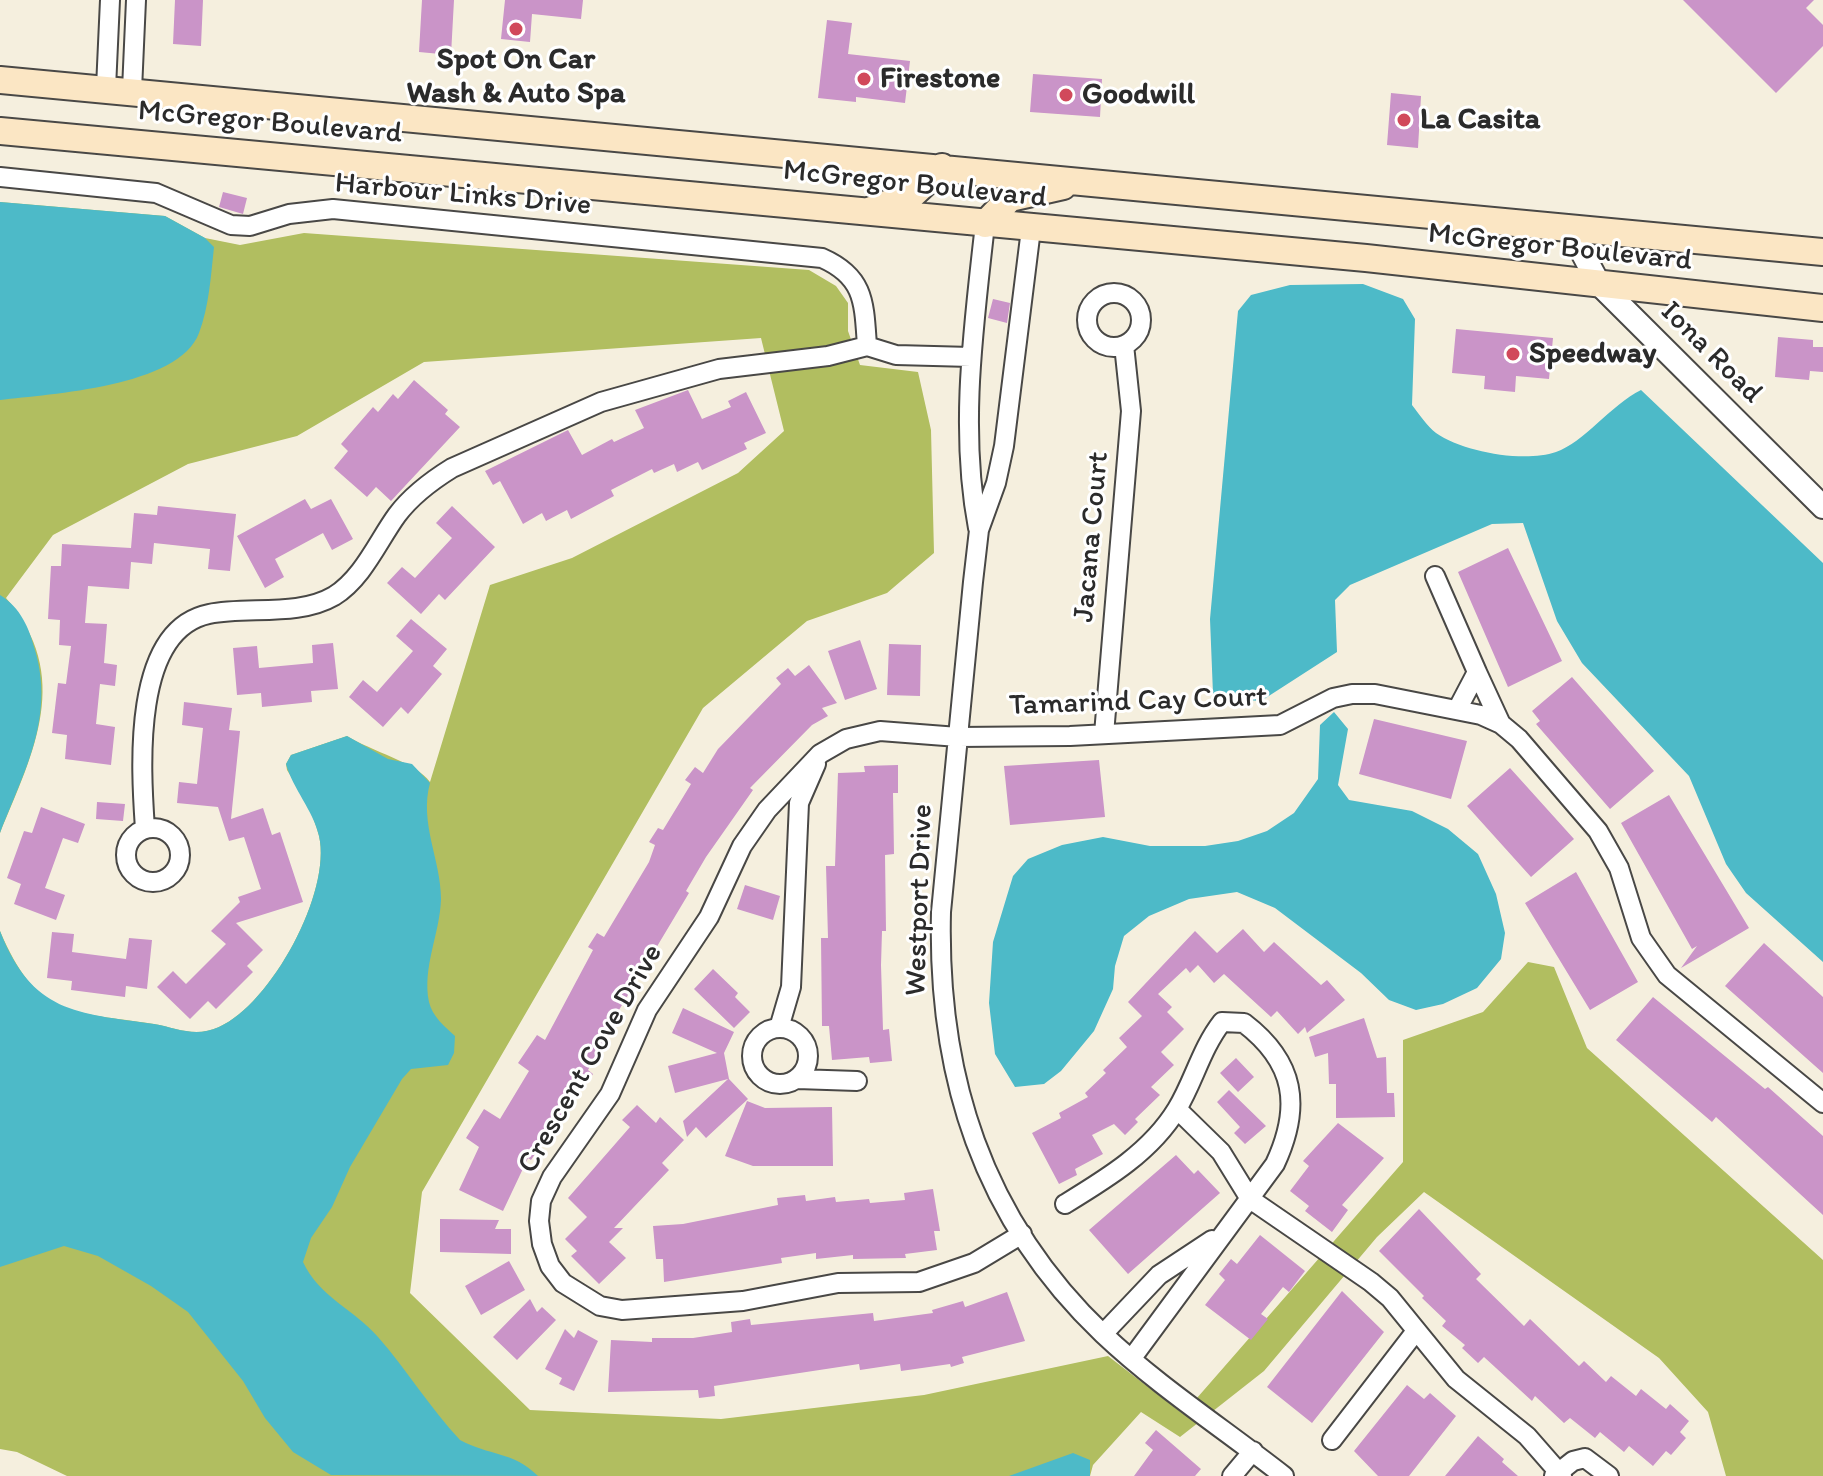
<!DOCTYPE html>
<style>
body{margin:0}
canvas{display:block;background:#f5efde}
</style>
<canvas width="1823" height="1476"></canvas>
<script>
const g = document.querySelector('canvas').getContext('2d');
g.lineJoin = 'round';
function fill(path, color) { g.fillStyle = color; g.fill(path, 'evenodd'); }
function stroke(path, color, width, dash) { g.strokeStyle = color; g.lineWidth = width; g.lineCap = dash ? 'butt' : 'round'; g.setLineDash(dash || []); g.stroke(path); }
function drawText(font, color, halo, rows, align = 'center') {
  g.font = font + ' Itim,sans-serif'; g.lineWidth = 6; g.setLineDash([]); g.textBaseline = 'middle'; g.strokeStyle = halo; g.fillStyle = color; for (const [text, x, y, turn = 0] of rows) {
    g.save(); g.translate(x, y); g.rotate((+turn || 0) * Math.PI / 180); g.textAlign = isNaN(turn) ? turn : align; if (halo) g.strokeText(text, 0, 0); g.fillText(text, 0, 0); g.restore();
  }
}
const green = new Path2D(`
 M0 202 165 216 205 238 240 245 304 233 809 270 836 286 848 303V331L860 365 918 372 931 430 934 553 887 593 807 621 703 708 422 1192 410 1293 530 1410 721 1419 924 1395 1108 1356 1183 1414 1403 1162V1040L1483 1012 1528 962 1554 967 1587 1048 1823 1260V1476H1726L1708 1412 1659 1358 1424 1192 1377 1237 1264 1371 1180 1437 1141 1412 1093 1465 1090 1476H67L17 1452 0 1449V931C37 1018 70 1011 154 1024 177 1028 195 1038 219 1027 271 1004 332 892 319 836 314 814 299 789 287 770L286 764 291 755 347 736C371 751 417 763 430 782L490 585 572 558 738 473 784 431 761 338 424 362 297 436 188 464 53 535 6 598C73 676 34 751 0 833Z`);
const water = new Path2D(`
 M0 202 165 216 205 238 214 247C211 275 209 307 199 333 179 387 50 394 0 400Z
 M1363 284 1403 299 1415 319 1412 405C1419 414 1427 426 1436 433 1463 452 1524 463 1556 452 1583 443 1611 405 1641 390L1823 563V962L1746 893 1726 864 1689 776 1582 663 1557 621 1523 523 1492 524 1350 585 1335 600 1337 652 1261 701 1217 698 1213 694 1210 619 1238 311 1251 295 1290 285Z
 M0 595C21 608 29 628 35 650 55 718 24 771 0 833Z
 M1334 712 1348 729 1338 785 1349 800 1412 811 1448 829 1478 854 1496 894 1505 933 1501 959 1477 988 1443 1004 1416 1010 1389 1000 1361 973 1275 908 1237 892 1189 899 1149 916 1124 936 1115 966 1113 989 1094 1031 1061 1071 1044 1084 1015 1087 995 1054 989 1003 993 942 1013 876 1028 859 1062 845 1103 837 1150 846H1205L1238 841 1267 831 1294 813 1318 779 1320 725Z
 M347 736 388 759 412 764 430 783C419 823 441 860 441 899 440 934 422 967 429 1002 432 1016 445 1027 455 1036L454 1053 448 1065 411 1069 402 1079 350 1167 332 1207 311 1238 303 1262C319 1297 354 1309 378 1337 407 1370 430 1408 460 1440 489 1456 513 1451 538 1476L331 1475 293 1452 265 1418 243 1381 188 1312 151 1286 98 1256 64 1246 0 1267V931C32 1013 76 1013 154 1024 177 1028 195 1038 219 1027 271 1004 332 892 319 836 313 810 293 789 286 764L291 755Z
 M1073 1453 1090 1460V1476H1009Z`);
const building = new Path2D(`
 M175 0H203L201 46 173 44Z
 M422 0H454L451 55 419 52Z
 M505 0H583L581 19 532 14 530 42 501 39Z
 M1683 0H1814L1806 8 1823 25V46L1776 93Z
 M827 20 852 23 848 54 910 61 905 103 856 97V102L818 98Z
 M1033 74 1102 79 1100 117 1030 112Z
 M1391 93 1421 96 1418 148 1387 145Z
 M223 192 247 198 243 214 219 207Z
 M993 299 1010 303 1007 323 988 318Z
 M1456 329 1553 338 1549 379 1516 376 1515 392 1484 389 1485 376 1452 373Z
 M1778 337 1813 340V347H1823V372L1810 371 1809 380 1775 377Z
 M414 380 448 410 445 414 460 427 391 501 376 487 367 497 334 468 348 451 341 444 373 407 378 412 393 394 398 399Z
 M688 390 702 419 731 407 728 401 746 392 766 433 744 443 747 449 702 470 698 462 677 472 674 464 654 473 652 469 611 490 614 496 571 519 567 510 546 521 542 513 523 524 500 481 493 485 485 471 568 430 582 455 612 439 614 442 644 428 635 410Z
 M305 499 311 509 331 499 353 539 332 550 323 533 275 559 284 577 265 588 237 536Z
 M158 506 236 514 230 571 208 569 210 549 154 543 152 564 131 562 129 589 88 586 85 623 107 624 104 663 117 665 115 686 100 684 96 724 115 727 111 765 65 759 67 735 52 733 58 683 66 684 71 646 59 645 60 620 48 619 51 566H61L62 544 131 548 134 513 157 515Z
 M452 506 495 547 445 600 439 594 421 614 387 583 402 567 415 578 452 538 436 523Z
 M1508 548 1562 661 1508 687 1458 572Z
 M411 619 447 649 433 666 442 674 408 714 401 707 383 727 349 697 363 680 377 692 413 651 396 636Z
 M860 640 877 689 845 700 828 651Z
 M333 643 338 689 311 691 312 702 262 707 261 693 237 695 233 648 257 646 259 668 313 663 312 645Z
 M889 644 921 645 920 696 887 695Z
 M809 665 837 703 822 708 828 716 812 725 750 788 753 790 706 857 686 891 689 893 607 1030 609 1032 588 1070 593 1074 584 1087 577 1083 560 1106 565 1109 531 1160 528 1158 503 1211 459 1190 479 1147 466 1138 484 1109 500 1119 529 1071 518 1063 537 1035 545 1040 593 950 588 947 597 933 604 937 649 862 655 845 649 842 658 828 663 830 691 784 685 780 695 767 703 773 718 749 781 684 776 678 788 668 795 676Z
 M1572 677 1654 771 1610 809 1536 724 1540 721 1532 711Z
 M184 702 232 708 229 730 240 731 231 819 263 808 272 835 280 832 303 902 236 923 263 950 247 966 253 972 216 1009 208 1001 190 1019 157 987 173 971 186 984 226 944 211 931 240 902 238 897 261 889 244 837 229 841 218 807 177 803 179 782 197 784 203 728 182 725Z
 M1374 719 1467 741 1451 799 1359 774Z
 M1099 760 1105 817 1010 825 1004 766Z
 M898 765V793H893L894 854 885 855 886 931H882L881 965 883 1030 889 1029 892 1061 870 1063 869 1057 832 1060 829 1026H822L821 938H828L826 866H835L838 773 865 772 864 766Z
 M1510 768 1574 839 1531 877 1467 806Z
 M1669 795 1749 928 1681 968 1697 946 1692 949 1621 823Z
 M97 802 125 804 123 821 96 819Z
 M41 807 85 824 78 843 63 838 45 888 65 895 56 920 14 904 21 884 7 878 24 831 32 833Z
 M1576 872 1638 982 1590 1010 1525 903Z
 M745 885 780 896 773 920 737 909Z
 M1243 929 1264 952 1274 942 1321 985 1327 980 1345 1000 1307 1033 1305 1027 1298 1034 1277 1011 1271 1017 1224 974 1214 983 1198 965 1190 973 1186 968 1158 994 1172 1007 1167 1012 1184 1029 1161 1052 1174 1065 1151 1087 1160 1095 1135 1119 1138 1122 1125 1135 1114 1124 1092 1135 1103 1154 1075 1169 1077 1175 1059 1184 1032 1133 1061 1118 1059 1113 1088 1097 1085 1093 1106 1073 1103 1070 1127 1047 1119 1038 1142 1016 1128 1002 1195 931 1217 953Z
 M52 932 74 934 72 952 126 959 129 938 152 940 147 989 126 986 125 997 71 990 72 981 47 978Z
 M1764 943 1823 997V1073L1725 986Z
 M713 969 738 993 735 997 750 1012 734 1028 694 989Z
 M1653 997 1765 1089 1768 1087 1823 1136V1215L1716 1117 1712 1122 1616 1040Z
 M683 1008 734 1032 724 1053 729 1079 748 1099 706 1138 696 1127 687 1137 683 1121 728 1079 675 1093 668 1066 717 1053 672 1033Z
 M1364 1018 1377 1058 1386 1057 1387 1093H1394L1395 1117 1336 1118V1084H1329L1328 1053 1315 1057 1309 1037Z
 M1236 1058 1254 1077 1238 1092 1220 1073Z
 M1229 1090 1266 1126 1245 1144 1234 1133 1240 1127 1217 1102Z
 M747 1101 765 1108 832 1107 833 1166H753L725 1156Z
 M637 1105 656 1123 660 1117 684 1140 662 1163 669 1170 614 1228H623L609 1242 626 1258 599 1284 571 1256 577 1251 565 1239 587 1217 568 1198 630 1127 622 1120Z
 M1338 1123 1384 1158 1342 1205 1348 1210 1332 1232 1305 1211 1309 1206 1290 1191 1309 1166 1303 1161Z
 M1176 1155 1194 1174 1198 1170 1220 1193 1128 1274 1089 1230Z
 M933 1189 940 1231H934L937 1250 905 1254 906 1258 853 1259V1255L816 1259V1253L781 1258 782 1263 664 1282 663 1259H656L653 1226 683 1224 778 1205 777 1198 805 1195 806 1201 835 1197 836 1202 869 1199 870 1203 905 1200 904 1193Z
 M1419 1209 1481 1274 1476 1279 1524 1326 1530 1319 1579 1366 1584 1361 1606 1382 1611 1376 1636 1396 1641 1389 1666 1409 1670 1404 1689 1421 1680 1432 1686 1438 1671 1455 1666 1451 1653 1466 1629 1446 1624 1452 1600 1432 1595 1438 1570 1418 1564 1423 1535 1396 1532 1401 1484 1357 1478 1363 1462 1348 1465 1345 1442 1326 1446 1321 1422 1298 1424 1296 1379 1251Z
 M440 1219 499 1220 495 1229H511V1254L440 1252Z
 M1260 1235 1305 1271 1289 1292 1283 1287 1261 1314 1268 1319 1251 1340 1205 1305 1225 1280 1219 1274 1231 1259 1237 1264Z
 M509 1261 525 1290 481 1315 465 1286Z
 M1342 1291 1384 1332 1312 1423 1267 1387Z
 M1007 1292 1025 1341 962 1357 964 1363 951 1367 950 1364 901 1371 900 1364 860 1370 859 1364 714 1386 715 1396 699 1398 698 1390 608 1392 611 1340 652 1342V1338H693L732 1332 731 1322 750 1319 751 1325 873 1313 874 1321 933 1313 932 1310 963 1301 965 1307Z
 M530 1299 537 1312 542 1307 556 1320 517 1360 493 1337Z
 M565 1329 574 1338 578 1330 598 1341 574 1391 559 1384 562 1378 545 1369Z
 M1407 1385 1424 1399 1430 1393 1456 1416 1409 1476H1378L1354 1451Z
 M1156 1430 1201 1469 1195 1476H1134L1153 1450 1145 1443Z
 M1478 1436 1504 1459 1502 1462 1518 1476H1445Z`);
const minor = new Path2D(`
 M106 88 110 0
 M132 90 136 0
 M0 177 156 193 231 225 250 226 289 214 333 209 822 258C865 277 864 303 867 346
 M1031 229 1004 446 996 483 979 530 973 582 941 912C937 1075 982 1219 1103 1334 1158 1386 1224 1429 1284 1476
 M1087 320a27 27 0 1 1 54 0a27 27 0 1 1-54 0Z
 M978 528C959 428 974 325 985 224
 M1435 576 1477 672 1457 710
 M1477 672 1501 724
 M1104 734 1131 411 1124 345
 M126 855a27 27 0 1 1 54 0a27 27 0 1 1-54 0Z
 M145 829C141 770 131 630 209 614 248 606 298 617 334 596 363 578 378 541 397 515 412 495 431 481 452 468L601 402 719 369 828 356 867 346 896 355 971 357
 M752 1056a28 28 0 1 1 56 0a28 28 0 1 1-56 0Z
 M779 1028 791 987 799 803 816 764
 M797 1079 857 1081
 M1177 1109 1221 1152 1250 1199 1371 1282 1390 1298 1456 1379 1527 1436 1562 1476
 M1065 1204C1106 1179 1151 1152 1177 1109 1194 1081 1201 1049 1222 1022L1244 1023C1295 1062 1302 1106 1275 1164L1132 1358
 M1022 1234 974 1263 919 1282 838 1283 743 1301 622 1310 600 1306 563 1283 550 1266 542 1244 539 1221 541 1201 552 1177 610 1094 647 1010 709 917 742 846 767 810 820 754 846 739 880 731 958 737 1070 736 1280 725 1333 698 1352 694H1375L1481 715 1501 724 1519 739 1598 831 1619 868 1641 938 1667 975 1823 1103
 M1103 1334 1159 1275 1212 1240
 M1332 1440 1416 1331
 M1232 1476 1253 1451
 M1554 1476 1573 1461 1585 1458 1609 1476`);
const tertiary = new Path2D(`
 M1576 229 1583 254 1599 284 1823 507`);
const secondary = new Path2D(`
 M0 80 1823 252
 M0 131 1366 258 1823 308
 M869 211 913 194 942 167
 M985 224 1010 198 1063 186`);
const markers = [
 [516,29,8,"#d1495b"],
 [864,79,8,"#d1495b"],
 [1066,95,8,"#d1495b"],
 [1404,120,8,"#d1495b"],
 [1513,354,8,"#d1495b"]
];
const poiNames = [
 ["Spot On Car",516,60,"center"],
 ["Wash & Auto Spa",516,94,"center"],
 ["Firestone",880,79],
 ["Goodwill",1082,95],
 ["La Casita",1420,120],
 ["Speedway",1529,354]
];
const streetNames = [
 ["McGregor Boulevard",270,123,5],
 ["McGregor Boulevard",915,185,6],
 ["Harbour Links Drive",463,195,5],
 ["McGregor Boulevard",1560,248,6],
 ["Iona Road",1711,353,45],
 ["Jacana Court",1092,537,-85],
 ["Tamarind Cay Court",1138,702,-2],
 ["Westport Drive",920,900,-88],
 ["Crescent Cove Drive",591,1059,-60]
];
fill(green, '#b1be60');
fill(water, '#4dbac8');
fill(building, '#ca94c8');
stroke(minor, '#494846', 22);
stroke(tertiary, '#494846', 26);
stroke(secondary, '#494846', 30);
stroke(minor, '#fff', 18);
stroke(tertiary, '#fff', 22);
stroke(secondary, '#fbe6c4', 26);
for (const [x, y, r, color] of markers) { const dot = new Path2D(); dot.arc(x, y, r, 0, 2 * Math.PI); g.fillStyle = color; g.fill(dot); stroke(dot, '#fff', 3); }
drawText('bold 30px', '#2b2b2b', '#fff', poiNames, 'left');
drawText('30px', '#2b2b2b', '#fff', streetNames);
</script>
